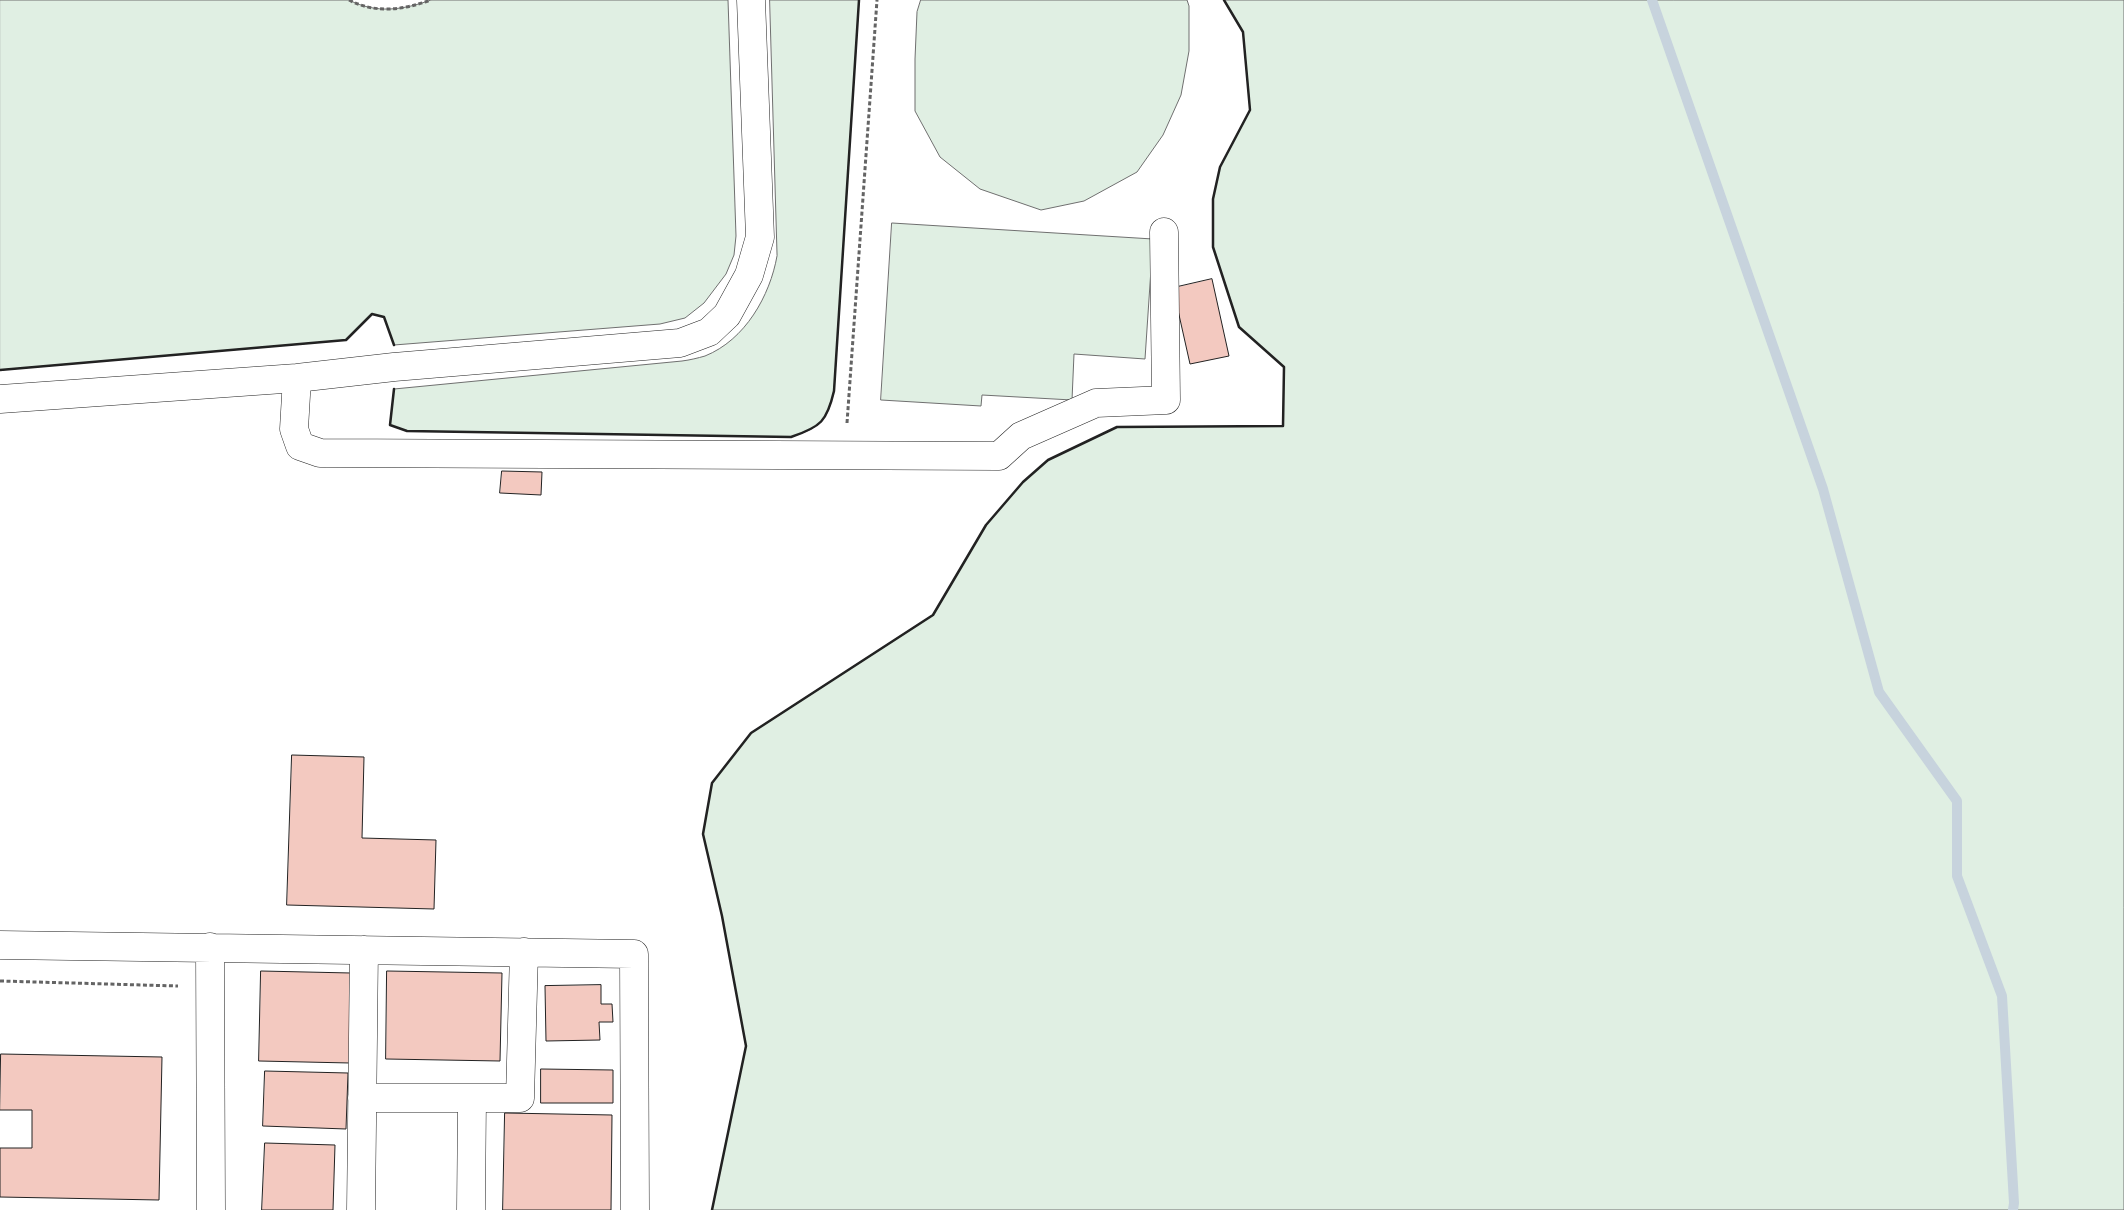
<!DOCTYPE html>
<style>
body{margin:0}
canvas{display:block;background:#fff}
</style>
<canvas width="2124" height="1210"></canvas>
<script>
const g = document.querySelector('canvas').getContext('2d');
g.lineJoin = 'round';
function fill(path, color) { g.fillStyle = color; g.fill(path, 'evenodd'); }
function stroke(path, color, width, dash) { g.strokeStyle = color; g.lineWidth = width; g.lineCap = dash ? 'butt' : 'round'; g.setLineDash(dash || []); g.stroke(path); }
const green = new Path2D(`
 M0 0H349C376 14 403 10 431 0H728L736 236 734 255 726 274 704 303 685 318 660 324 394 345 384 317 372 314 346 340 0 370Z
 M770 0H859L834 391C827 421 821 427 791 437L407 431 390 425 394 389 682 361C690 360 698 358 705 356 745 340 770 296 777 256Z
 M921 0H1187L1189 6V51L1181 95 1163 135 1137 172 1084 201 1041 210 980 189 940 157 915 111V59L917 12Z
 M1224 0H2124V1210H712L746 1046 722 916 703 834 712 783 751 733 933 615 986 525 1023 482 1048 460 1117 427 1283 426 1284 367 1239 327 1213 247V199L1220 167 1250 110 1243 32Z
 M892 223 1153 239 1145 359 1074 354 1072 400 982 395 981 406 881 400Z`);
const stream = new Path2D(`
 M1652 0 1823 489 1879 692 1957 801V876L2002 996 2014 1203 2013 1210`);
const building = new Path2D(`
 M1212 279 1229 356 1190 364 1173 288Z
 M502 471 542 472 541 495 500 493Z
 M292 755 364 757 362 838 436 840 434 909 287 905Z
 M261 971 351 973 350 1063 259 1061Z
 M387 971 502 973 500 1061 386 1059Z
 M601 985V1004H612L613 1022H599L600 1040 546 1041 545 986Z
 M1 1054 162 1057 159 1200 0 1197V1148H32V1110H0Z
 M541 1069 613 1070V1103H541Z
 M265 1071 348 1073 346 1129 263 1126Z
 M505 1113 612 1115 611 1210H503Z
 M265 1143 335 1145 333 1210H262Z`);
const path = new Path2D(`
 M349 0C376 14 403 10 431 0
 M847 423 877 0
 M0 981 178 986`);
const minor = new Path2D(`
 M297 378 294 429 300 446 320 453 999 456 1021 436 1096 403 1166 400 1164 232
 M0 399 297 378 394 367 680 343 709 332 727 315 749 275 760 237 751 0
 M0 945 634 954 635 1210
 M210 947 211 1210
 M362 1098H520L524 952
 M361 1210 364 950
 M471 1210 472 1098`);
const wall = new Path2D(`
 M0 370 346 340 372 314 384 317 394 345
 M394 389 390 425 407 431 791 437C821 427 827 421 834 391L859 0
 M712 1210 746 1046 722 916 703 834 712 783 751 733 933 615 986 525 1023 482 1048 460 1117 427 1283 426 1284 367 1239 327 1213 247V199L1220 167 1250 110 1243 32 1224 0`);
fill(green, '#e0efe3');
stroke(green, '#6f6f6f', 1);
stroke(stream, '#c7d3dd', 10);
fill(building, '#f3c9c0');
stroke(building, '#222', 1);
stroke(minor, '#222', 29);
stroke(path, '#646464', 3, [4, 2.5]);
stroke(minor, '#fff', 28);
stroke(wall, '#222', 2.5);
</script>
